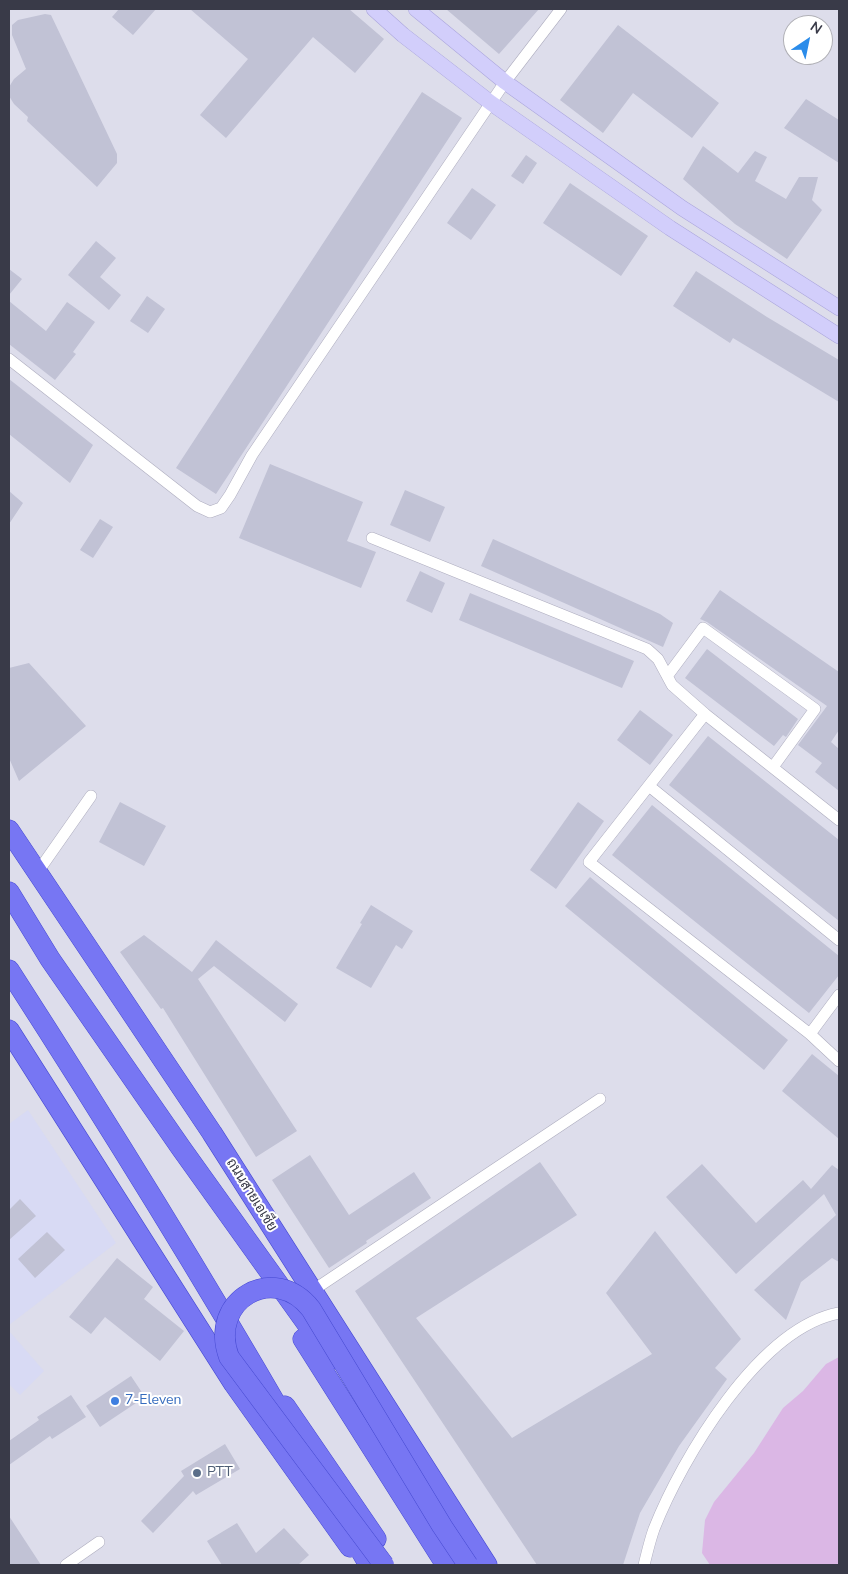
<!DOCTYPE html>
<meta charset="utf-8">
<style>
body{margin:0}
#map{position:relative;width:848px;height:1574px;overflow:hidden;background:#ebeaf4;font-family:"Nunito Sans",sans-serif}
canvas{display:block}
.frame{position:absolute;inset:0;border:10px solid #393a48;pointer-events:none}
.north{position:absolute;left:783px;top:15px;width:50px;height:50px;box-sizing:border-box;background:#fff;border:1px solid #b0b0b6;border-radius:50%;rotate:34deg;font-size:14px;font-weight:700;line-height:20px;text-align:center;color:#393a48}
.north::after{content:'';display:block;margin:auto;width:18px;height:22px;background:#2b8cea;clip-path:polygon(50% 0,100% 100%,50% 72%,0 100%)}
</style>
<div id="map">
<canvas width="848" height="1574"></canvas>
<div class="frame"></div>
<div class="north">N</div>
</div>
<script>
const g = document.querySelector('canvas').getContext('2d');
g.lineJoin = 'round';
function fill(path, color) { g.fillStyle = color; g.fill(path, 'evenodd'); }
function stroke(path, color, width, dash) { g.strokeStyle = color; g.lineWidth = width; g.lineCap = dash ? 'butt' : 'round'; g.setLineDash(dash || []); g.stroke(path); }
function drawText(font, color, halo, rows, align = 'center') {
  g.font = font + ' "Nunito Sans",Sarabun,sans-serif'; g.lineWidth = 4; g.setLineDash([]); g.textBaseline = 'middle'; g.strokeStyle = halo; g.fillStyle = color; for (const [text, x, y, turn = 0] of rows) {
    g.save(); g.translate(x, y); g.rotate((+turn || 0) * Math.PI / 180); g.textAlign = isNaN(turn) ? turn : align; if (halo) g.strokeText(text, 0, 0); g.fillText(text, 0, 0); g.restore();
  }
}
const residential = new Path2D(`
 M9 9H839V1565H9ZM793 25H823V55H793Z`);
const commercial = new Path2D(`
 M28 1110 116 1243 9 1325V1124Z
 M9 1331 44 1371 20 1395 9 1384Z`);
const green = new Path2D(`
 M839 1357V1565H710L702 1553 705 1520 714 1502 754 1453 783 1408 803 1391 826 1364Z`);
const building = new Path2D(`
 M119 9H156L133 35 112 17Z
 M190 9H349L384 39 355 73 313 37 226 138 200 115 248 59Z
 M446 9H539L499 54Z
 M45 14 51 15 117 154V163L97 187 27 121 28 117 14 104 9 96V87L14 79 26 69 12 35V25L18 20Z
 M618 25 719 103 692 138 633 93 603 133 560 100Z
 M422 92 462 118 216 494 176 468Z
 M806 99 839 120V163L784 128Z
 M703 146 738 173 755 151 767 157 755 181 786 199 799 177H818L812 200 822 210 787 259 735 224 683 179Z
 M526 155 537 163 523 184 511 176Z
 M570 183 648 236 621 276 543 223Z
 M472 188 496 205 471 240 447 223Z
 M96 241 116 258 100 277 121 295 109 310 68 275Z
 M9 269 22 279 9 295Z
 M696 271 767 317 839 360V402L733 338 730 343 673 306Z
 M147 296 165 309 148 333 130 321Z
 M9 301 46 331 67 302 95 322 73 352 76 354 55 380 9 344Z
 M9 379 93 445 70 483 9 434Z
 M270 464 363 502 347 541 376 552 361 588 239 538Z
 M405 490 445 507 430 542 390 525Z
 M9 491 23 503 9 524Z
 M100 519 113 527 93 558 80 550Z
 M493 539 660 614 673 623 663 647 481 566Z
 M420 571 445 583 432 613 406 601Z
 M720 590 839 672V730L831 742 839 749V791L815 772 822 763 798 745 827 706 707 622 700 619Z
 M470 593 634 661 622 688 459 620Z
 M707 649 798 719 786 737 783 735 774 746 685 678Z
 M29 663 86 726 19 781 9 758V668Z
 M640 710 673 735 650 765 617 740Z
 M708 736 839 840V921L669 785Z
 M120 802 166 826 144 866 99 842Z
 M578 802 604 821 556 889 530 870Z
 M652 805 839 956V975L809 1013 612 855Z
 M590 877 788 1040 764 1070 565 906Z
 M371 905 413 931 402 949 396 945 371 988 336 968 362 924 360 923Z
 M144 935 192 972 216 940 298 1004 285 1022 214 966 198 979 297 1131 256 1157 163 1008 161 1009 120 952Z
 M812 1054 839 1076V1139L782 1091Z
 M310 1155 349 1215 414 1172 431 1198 366 1241 367 1243 329 1268 272 1180Z
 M540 1162 577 1215 416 1318 512 1438 652 1354 606 1293 655 1231 741 1339 715 1368 727 1379 679 1446 640 1513 623 1565H537L355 1291Z
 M702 1164 756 1223 803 1180 811 1189 832 1165 839 1170V1262L832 1258 801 1282 786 1320 754 1290 836 1215 824 1194 736 1274 666 1197Z
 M20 1199 36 1216 9 1240V1210Z
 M47 1232 65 1250 35 1278 18 1259Z
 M117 1258 153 1287 144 1299 184 1331 160 1361 105 1317 91 1334 69 1317Z
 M131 1376 145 1397 100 1427 86 1406Z
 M71 1395 86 1417 52 1439 50 1436 9 1465V1441L39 1420 37 1417Z
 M225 1444 240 1469 196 1495 193 1491 153 1533 141 1521 184 1476 181 1471Z
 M9 1516 41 1565H9Z
 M237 1523 256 1553 284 1528 309 1555 298 1565H222L207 1541Z`);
const street = new Path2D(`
 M9 359 197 506 210 512 221 508 230 495 252 455 505 82 561 9
 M372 538 647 649 658 659 672 685 705 714 839 820
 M668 675 703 628 815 709 773 767
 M705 714 589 862 810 1034 839 1061
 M649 786 839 940
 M37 873 91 796
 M810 1034 839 995
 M312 1291 600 1099
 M66 1565 99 1542
 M644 1565C647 1553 650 1540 654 1529 682 1458 759 1328 839 1313`);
const secondary = new Path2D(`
 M374 9 403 35 491 103 670 228 839 336
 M416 9 505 82 682 208 839 308`);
const highway = new Path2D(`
 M9 830 212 1133 487 1565
 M9 892 50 959 181 1148 332 1359
 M9 970C105 1119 198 1269 287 1423
 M9 1030 234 1384 350 1547
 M303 1339 446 1565
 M285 1406 376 1539
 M348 1528 369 1565`);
const highwayBridge = new Path2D(`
 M384 1565 229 1357C208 1300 274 1262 311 1309L442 1526 468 1565`);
const markers = [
 [115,1401,5,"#3f7fe0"],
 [197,1473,5,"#5c6f8a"]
];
const streetNames = [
 ["ถนนสายเอเชีย",251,1195,58]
];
const shopNames = [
 ["7-Eleven",125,1401]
];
const serviceNames = [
 ["PTT",207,1473]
];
fill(residential, '#ddddeb');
fill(commercial, '#d8daf4');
fill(green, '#dbb7e5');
fill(building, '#c1c2d5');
stroke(street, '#aeadbf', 12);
stroke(secondary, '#aba6dc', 16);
stroke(highway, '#464ad2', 21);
stroke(street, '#fff', 11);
stroke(secondary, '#d2cefb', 15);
stroke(highway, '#7776f3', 20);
stroke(highwayBridge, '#464ad2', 21, []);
stroke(highwayBridge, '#7776f3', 20);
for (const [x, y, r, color] of markers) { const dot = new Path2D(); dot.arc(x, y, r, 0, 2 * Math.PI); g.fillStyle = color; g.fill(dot); stroke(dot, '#fff', 2); }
drawText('14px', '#393a48', '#fff', streetNames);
drawText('14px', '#366cbe', '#fff', shopNames, 'left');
drawText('14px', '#4e5e75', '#fff', serviceNames, 'left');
</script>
